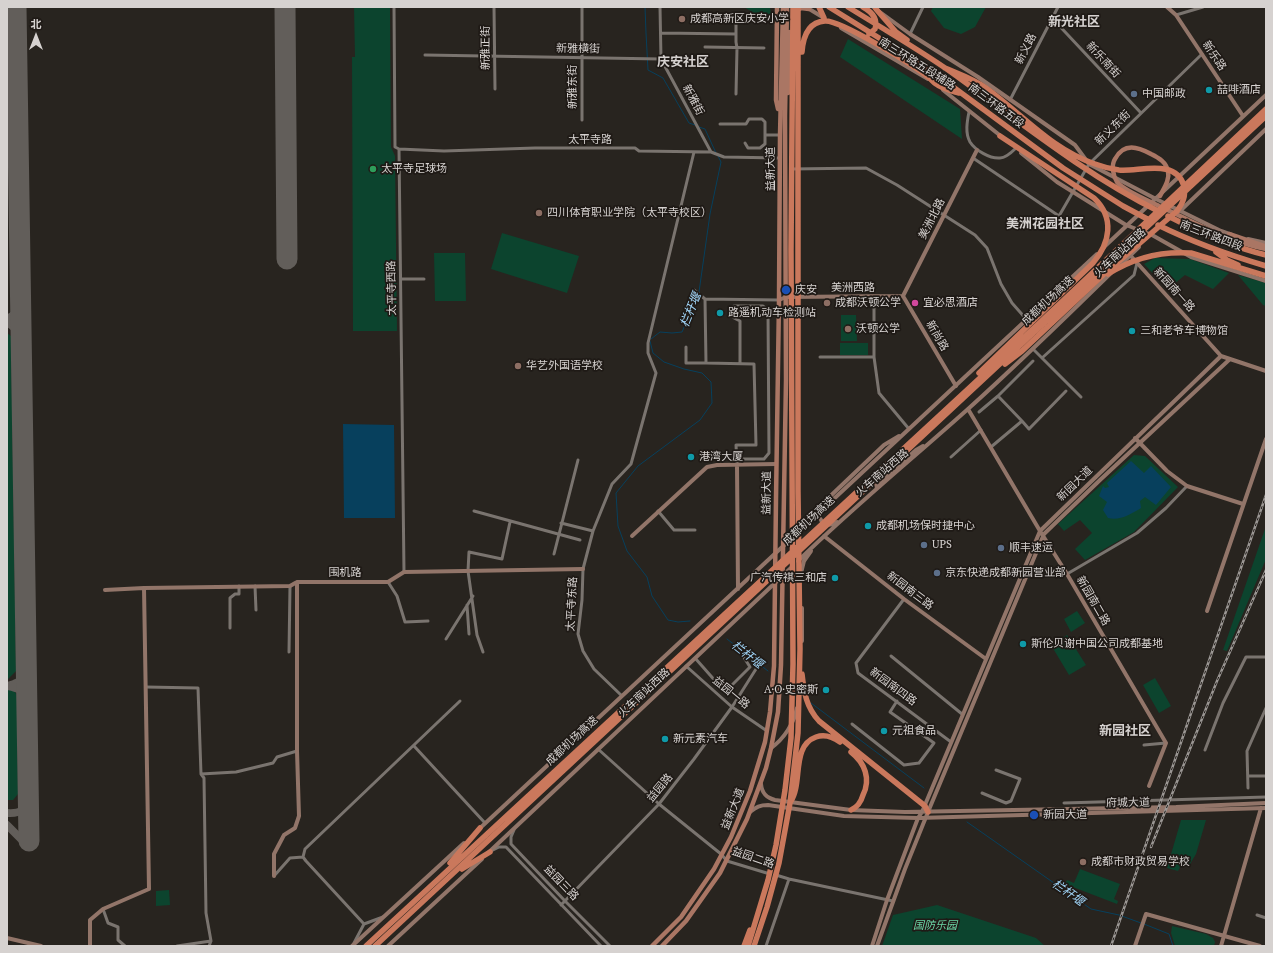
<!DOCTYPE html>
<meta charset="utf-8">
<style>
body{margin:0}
#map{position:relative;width:1273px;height:953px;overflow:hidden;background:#28241f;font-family:"PT Serif","Noto Sans SC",serif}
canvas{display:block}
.frame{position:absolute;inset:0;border:8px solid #d6d2d0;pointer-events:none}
.north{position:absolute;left:16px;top:16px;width:40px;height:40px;-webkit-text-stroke:3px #1f1a16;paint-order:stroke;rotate:0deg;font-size:11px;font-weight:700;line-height:16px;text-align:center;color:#d6d2d0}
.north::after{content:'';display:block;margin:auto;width:14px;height:18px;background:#d6d2d0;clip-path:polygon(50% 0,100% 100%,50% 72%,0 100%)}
</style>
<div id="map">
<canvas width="1273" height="953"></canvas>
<div class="frame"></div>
<div class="north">北</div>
</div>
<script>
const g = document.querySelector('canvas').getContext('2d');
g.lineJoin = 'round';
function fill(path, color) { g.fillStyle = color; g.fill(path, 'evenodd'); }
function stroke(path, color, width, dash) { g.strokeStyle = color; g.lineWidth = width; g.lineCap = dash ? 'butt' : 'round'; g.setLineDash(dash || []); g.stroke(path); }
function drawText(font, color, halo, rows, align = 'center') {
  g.font = font + ' "PT Serif","Noto Sans SC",serif'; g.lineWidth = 3.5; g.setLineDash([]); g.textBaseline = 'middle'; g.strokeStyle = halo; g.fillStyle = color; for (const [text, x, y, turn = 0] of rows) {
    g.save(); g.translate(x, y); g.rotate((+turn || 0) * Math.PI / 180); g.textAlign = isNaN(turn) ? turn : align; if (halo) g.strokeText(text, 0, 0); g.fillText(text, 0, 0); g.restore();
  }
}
const green = new Path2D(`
 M354 7H390L391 147 395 156 397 331H353L352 57H355Z
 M744 7H770L772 24Z
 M933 7H986L975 27 961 34 944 28 931 11Z
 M848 39 960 109 962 139 840 57Z
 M502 233 579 256 567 293 491 269Z
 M434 253H465L466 301H435Z
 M1155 258 1190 259 1229 273 1213 289 1185 275 1168 289 1144 264Z
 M1238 275 1266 283V306L1263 305Z
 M841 315H856L857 341H841Z
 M7 333 11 336 16 671 7 680Z
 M840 343H868V355H840Z
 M1134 455 1145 456 1178 487 1134 532 1085 560 1075 549 1092 533 1080 520 1064 531 1058 524Z
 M1266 526V559L1227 651 1223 650Z
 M1077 611 1085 623 1071 632 1064 619Z
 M1067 635 1086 665 1069 675 1051 645Z
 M1155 678 1171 706 1159 713 1143 685Z
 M7 689C12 690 16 691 17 696L18 794 13 800H7Z
 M1181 820H1206L1196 854 1190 864 1182 863 1178 871 1167 868Z
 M1080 869 1120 884 1114 899 1118 901 1117 904 1065 884 1067 880 1074 883Z
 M169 890 170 905 156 906V891Z
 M937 905 1036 938 1045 946H882L893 915Z
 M1172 926 1206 934 1213 938 1215 942 1214 946H1175L1171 933Z`);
const water = new Path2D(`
 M343 424 394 425 395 518H344Z
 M1131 461 1144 473 1151 466 1171 487 1156 505 1145 497 1140 501 1141 508C1131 514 1120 521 1108 518L1103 510 1107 502 1099 496 1103 486 1105 488 1109 487 1107 483Z`);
const stream = new Path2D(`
 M645 7 646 33 648 70 663 78 689 123 695 125
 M699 127 705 129 716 153
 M699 292 710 214 721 162 718 156
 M651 339 660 332 672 333 682 332 698 295
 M650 341 653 353 664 362 684 369 702 373 711 382 712 403 700 420 638 466 616 493 618 526 627 551 647 577 652 596 668 620 678 622 690 621
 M727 639 768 671
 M811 703 924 788
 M967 822 1091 909 1119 915 1141 923
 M1144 924 1169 934 1173 946`);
const taxiway = new Path2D(`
 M287 239C291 245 297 250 288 256L284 254 281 248Z
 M7 319C16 315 18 310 21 301
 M7 322C15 327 18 331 21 340
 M7 686 14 684 23 680 27 667
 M8 686C18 688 24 690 27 699
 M7 813C20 814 27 810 29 797
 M7 825 22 840 29 841`);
const runway = new Path2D(`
 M16 7 29 841
 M285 7 287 259`);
const street = new Path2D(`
 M394 7 395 147 399 149 404 572
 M494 7 495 89
 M660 7 661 59 711 152
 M1176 15 1203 7
 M736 16V42L737 48 736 94
 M1052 18 1141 113
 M661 33 736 34
 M910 34 923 7
 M705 47 764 48
 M425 55 661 59
 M1010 100 1058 7
 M969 112C967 122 965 133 970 142 975 150 990 159 1000 158 1006 158 1012 152 1016 148
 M582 120V7
 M720 124H746L749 119H762L765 122V135
 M745 143 748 148H760L765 144V135H780
 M399 149 444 151 535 148H635L639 151 711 152 724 157 780 158
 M973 158 1059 216 1089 164 1202 54
 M791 169 866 168 897 185 975 235 987 248 1001 284 1012 303 1027 320
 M401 279H424
 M694 290 705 299 779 300
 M874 297V357L879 393 909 429
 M686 347V363H706L705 299
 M1033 349 1081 397
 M820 357H874
 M1042 358 1134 275 1137 263
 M706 363 754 364 756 445H736L737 465
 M979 412 998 396
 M1022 421 1029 429 1066 391
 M991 447 1022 421 998 396 1033 361
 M951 457 981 430
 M737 459H764L769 453 768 311 763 306H734V318L740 321V363
 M474 511 580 540
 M658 511 674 530H695
 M561 523 593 531 583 569 582 600 578 634 583 651 594 669 622 696
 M593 531 612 484 631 464 656 373 648 353V343L694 152
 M554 554 578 460
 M1067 574 1137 533 1166 508 1187 486
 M388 582 397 596 405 622 428 621
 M255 586 256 610
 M904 599 856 663 858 673 951 742
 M467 605 469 634
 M230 628V598L235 594H239V586
 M446 639 473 596
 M289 652 290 586
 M483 652 477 635 468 571 469 552 502 559 510 522
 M891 656 962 714
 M695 658 725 692 750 667 743 656
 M686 666 732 707 767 731
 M146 687 198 688 201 774 204 778 206 913 211 941 209 946
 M852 724 904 765 919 763 934 743 890 712 897 701
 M1144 745 1166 743
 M414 746 485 823
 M598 749 659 804 721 854 727 861 770 874
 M1205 750 1223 703 1246 657H1266
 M201 774 236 772 273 763 277 757 297 751
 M1248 776H1266
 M1248 788 1247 751 1266 708
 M982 793 1006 803 1011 801 1020 779 996 770
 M1064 803 1266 797
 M514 830 511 837V844L565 901 610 946
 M491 851 499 847H506L601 946
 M776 875 789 879 893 901
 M274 876 290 858 303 857
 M561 905 659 804 694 759 732 707 756 669
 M103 909 108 923 118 927V940L125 946
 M1257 915 1266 918
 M364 924 306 861 303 857 305 849 460 701
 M354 943 364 924 383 917
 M177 946 211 941
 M766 946 789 879`);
const secondary = new Path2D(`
 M806 7 824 18
 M873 7 910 34 978 77 1075 145 1089 164 1156 199 1221 231 1232 235
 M1167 7 1176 15 1243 116
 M841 28 928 79
 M943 90 1002 137
 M1021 153 1057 182 1126 225 1152 235 1191 257 1266 281
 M1180 211 1266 129
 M1248 239 1266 243
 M1104 247 1266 95
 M1130 255 1221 356 1266 371
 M1119 266 1139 247
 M903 296 977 150
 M903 296 956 386
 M779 300 786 297 903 296
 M968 409 1040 531 1067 574 1166 743 1149 786
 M1135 438 1167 471 1187 486 1243 504
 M737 465 738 589
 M876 486 916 450 923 446
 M837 522C823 531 815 517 822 504L884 445 899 436
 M632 536 707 467 717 465 776 464
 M824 536 904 599 986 659
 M798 561C852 508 911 460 968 409 1017 365 1064 319 1111 273
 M801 573 804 561 811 551
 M105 590 144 588 290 586 297 582H388L404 572 583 569
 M802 608V641
 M1207 611 1266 439
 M771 748C784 739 794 723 797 708
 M761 784C762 794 767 798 775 800L851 810 905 812 1176 807 1266 803
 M750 812C756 807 760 805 768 805L844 816 918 818 1266 808
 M478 830 1097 254
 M488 853 793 566
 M274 876V854L284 835 295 828 299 816 297 751V582
 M7 938 41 946
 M90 946V920L103 909 149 889 144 588
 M352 946 464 843
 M388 946 482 859
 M872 946 887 900 918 818 922 812 1040 531 1221 356
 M877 946 905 869 928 812 1044 534 1100 480 1230 359
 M1135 946 1146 914 1260 946
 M1221 946 1261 808`);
const primary = new Path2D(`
 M777 7 776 100 778 109
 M796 11 801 8 809 9
 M788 93 790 32
 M1160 196C1164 188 1170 180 1168 171 1166 162 1159 158 1151 154 1138 147 1124 142 1115 159 1111 165 1113 176 1117 182 1124 191 1149 201 1159 206 1192 221 1231 243 1266 249
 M1229 234 1264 246
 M652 946 681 917 714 869 731 837 750 791 765 742 770 712 774 666 776 499 779 300 780 135 783 7
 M662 946 686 921 720 873 747 819 766 768 771 748 778 712 781 665 786 380 785 116 787 7`);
const highway = new Path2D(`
 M819 7 824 18
 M829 7 926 67 1063 168 1123 206 1151 221
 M848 7C882 28 918 49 951 72 1019 121 1085 175 1160 212
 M863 7C872 12 878 19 875 29L869 34
 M876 9 896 32 907 40
 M802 52C803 38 807 22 825 21 841 20 911 64 927 76 930 78 933 82 936 84 942 89 952 91 959 93
 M945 68C959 74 974 79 986 88 1022 114 1052 150 1095 164 1103 167 1111 169 1119 170 1139 172 1176 158 1184 186 1186 196 1183 203 1177 211L1103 275 1022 351 1005 364
 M1168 216C1199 232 1232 247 1266 255
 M1158 225C1192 242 1229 255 1266 266
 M1216 252 1227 260 1238 265
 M1108 274C1133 258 1161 251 1191 253L1266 276
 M979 373 1093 263C1110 243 1115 218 1094 198L1000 136
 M802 674C804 692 806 707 819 721L925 806 928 812
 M851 752C865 763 871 779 863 795 861 802 858 807 851 810
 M791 801C803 782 791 746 816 737 825 734 833 737 840 742
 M450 863 480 828
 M462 869 490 852
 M366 946 1034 328 1266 109
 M375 946 1266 116
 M744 946 750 930
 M748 946 768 880 776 845 785 790 791 738 793 664 791 250 793 7
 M754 946 767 907 779 863 790 803 798 733 800 649 798 492V7`);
const rail = new Path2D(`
 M1151 847 1217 681 1266 570
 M1111 946 1266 495`);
const markers = [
 [682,19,4,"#8d6e63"],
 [1209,90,4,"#0f9aa8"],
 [1134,94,4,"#5c6f8a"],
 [373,169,4,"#2e9e5b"],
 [539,213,4,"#8d6e63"],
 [786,290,5,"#1a4fb4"],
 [827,303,4,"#8d6e63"],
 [915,303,4,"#d1479c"],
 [720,313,4,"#0f9aa8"],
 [848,329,4,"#8d6e63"],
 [1132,331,4,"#0f9aa8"],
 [518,366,4,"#8d6e63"],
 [691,457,4,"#0f9aa8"],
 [868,526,4,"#0f9aa8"],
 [924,545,4,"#5c6f8a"],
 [1001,548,4,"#5c6f8a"],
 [937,573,4,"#5c6f8a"],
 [835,578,4,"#0f9aa8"],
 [1023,644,4,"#0f9aa8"],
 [826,690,4,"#0f9aa8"],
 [884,731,4,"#0f9aa8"],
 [665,739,4,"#0f9aa8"],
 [1034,815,5,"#1a4fb4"],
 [1083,862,4,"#8d6e63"]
];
const poiNames = [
 ["成都高新区庆安小学",690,19],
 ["喆啡酒店",1217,90],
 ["中国邮政",1142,94],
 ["太平寺足球场",381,169],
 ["四川体育职业学院（太平寺校区）",547,213],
 ["庆安",795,290],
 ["成都沃顿公学",835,303],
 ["宜必思酒店",923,303],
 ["路遥机动车检测站",728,313],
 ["沃顿公学",856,329],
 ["三和老爷车博物馆",1140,331],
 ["华艺外国语学校",526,366],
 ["港湾大厦",699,457],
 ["成都机场保时捷中心",876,526],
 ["UPS",932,545],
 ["顺丰速运",1009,548],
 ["京东快递成都新园营业部",945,573],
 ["广汽传祺三和店",827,578,"right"],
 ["斯伦贝谢中国公司成都基地",1031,644],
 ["A·O·史密斯",818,690,"right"],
 ["元祖食品",892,731],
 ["新元素汽车",673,739],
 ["新园大道",1043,815],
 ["成都市财政贸易学校",1091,862]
];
const streetNames = [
 ["新雅正街",486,48,-90],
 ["新雅横街",578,49,1],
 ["新义路",1026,49,-63],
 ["新乐路",1214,56,56],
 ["新乐南街",1103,60,47],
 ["南三环路五段辅路",917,64,32],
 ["新雅东街",573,87,-90],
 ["新雅街",693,100,62],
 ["南三环路五段",996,106,37],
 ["新义东街",1113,128,-44],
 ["太平寺路",590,140],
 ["益新大道",771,169,-90],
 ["美洲北路",932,219,-63],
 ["南三环路四段",1211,236,21],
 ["火车南站西路",1120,253,-43],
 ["太平寺西路",392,288,-91],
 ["美洲西路",853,288],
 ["新园南一路",1174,290,48],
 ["成都机场高速",1048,301,-43],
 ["新尚路",937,336,60],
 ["火车南站西路",882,473,-41],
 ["新园大道",1075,484,-44],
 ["益新大道",767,493,-89],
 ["成都机场高速",809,521,-43],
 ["围机路",345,573],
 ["新园南三路",910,591,37],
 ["新园南二路",1093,601,60],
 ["太平寺东路",572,604,-87],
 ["新园南四路",893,687,36],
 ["火车南站西路",644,693,-43],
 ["益园一路",731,693,39],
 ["成都机场高速",572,741,-43],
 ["益园路",660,788,-50],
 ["府城大道",1128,803,-1],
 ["益新大道",733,809,-68],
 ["益园二路",753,858,19],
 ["益园三路",561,883,46]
];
const parkNames = [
 ["国防乐园",935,926]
];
const waterNames = [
 ["栏杆堰",691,310,-68],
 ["栏杆堰",747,655,38],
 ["栏杆堰",1068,893,35]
];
const quarterNames = [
 ["新光社区",1074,22],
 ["庆安社区",683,62],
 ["美洲花园社区",1045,224],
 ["新园社区",1125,731]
];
fill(green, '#0c442e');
fill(water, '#07405d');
stroke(stream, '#07405d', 1);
stroke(taxiway, '#625e5a', 8);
stroke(runway, '#625e5a', 21);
stroke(street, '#7a746f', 3);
stroke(secondary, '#927569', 4);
stroke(primary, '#aa7664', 4.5);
stroke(highway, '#ca785c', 5.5);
stroke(rail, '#9c9895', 2.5);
stroke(rail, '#1f1a16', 1, [3]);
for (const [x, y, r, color] of markers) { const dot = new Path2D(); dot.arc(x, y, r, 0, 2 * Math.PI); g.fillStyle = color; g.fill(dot); stroke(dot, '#1f1a16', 1.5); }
drawText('11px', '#d6d2d0', '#1f1a16', poiNames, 'left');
drawText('11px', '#d6d2d0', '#1f1a16', streetNames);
drawText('italic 11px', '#6bd6a6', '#1f1a16', parkNames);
drawText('italic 12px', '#a1d5f8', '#1f1a16', waterNames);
drawText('bold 13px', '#d6d2d0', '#1f1a16', quarterNames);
</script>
